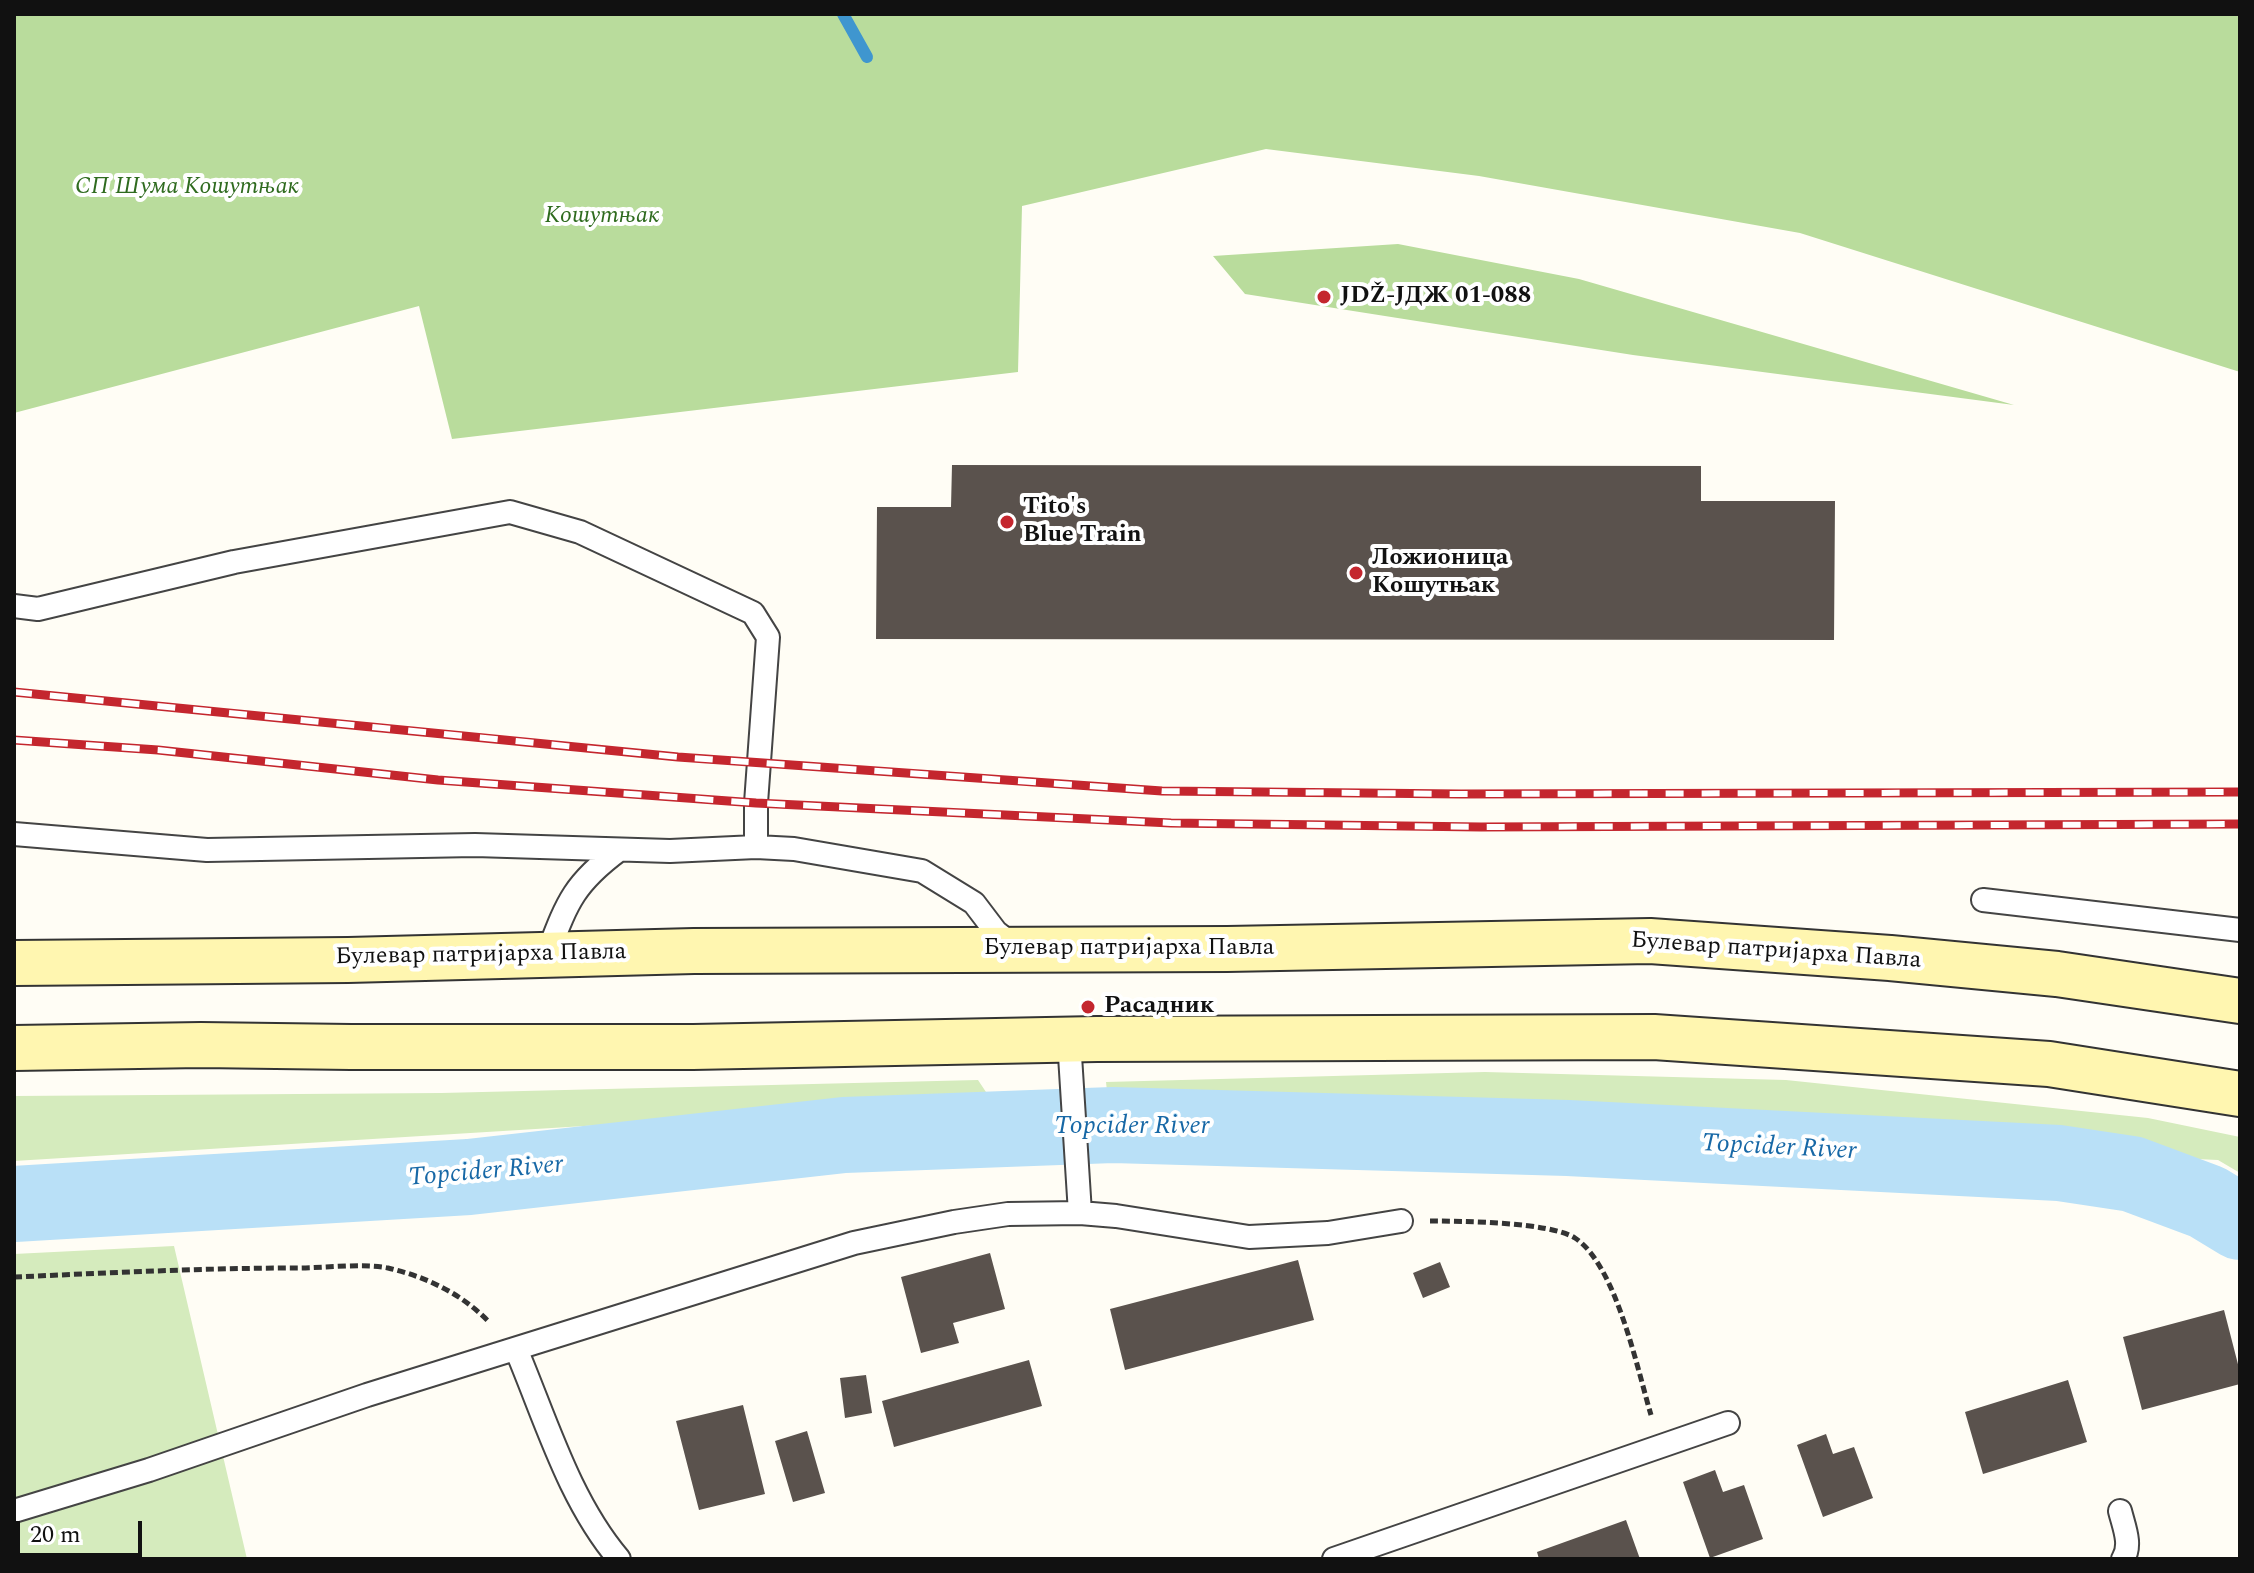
<!DOCTYPE html>
<meta charset="utf-8">
<style>
body{margin:0}
#map{position:relative;width:2254px;height:1573px;overflow:hidden;background:#fffdf5;font-family:Spectral,serif}
canvas{display:block}
.frame{position:absolute;inset:0;border:16px solid #111;pointer-events:none}
.scale{position:absolute;left:16px;top:1521px;width:126px;height:36px;box-sizing:border-box;border:4px solid #111;border-top:0;padding-left:10px;font-size:24px;line-height:28px;white-space:nowrap;color:#111;-webkit-text-stroke:6px #fff;paint-order:stroke}
</style>
<div id="map">
<canvas width="2254" height="1573"></canvas>
<div class="frame"></div>
<div class="scale">20 m</div>
</div>
<script>
const g = document.querySelector('canvas').getContext('2d');
g.lineJoin = 'round';
function fill(path, color) { g.fillStyle = color; g.fill(path, 'evenodd'); }
function stroke(path, color, width, dash) { g.strokeStyle = color; g.lineWidth = width; g.lineCap = dash ? 'butt' : 'round'; g.setLineDash(dash || []); g.stroke(path); }
function drawText(font, color, halo, rows, align = 'center') {
  g.font = font + ' Spectral,serif'; g.lineWidth = 8; g.setLineDash([]); g.textBaseline = 'middle'; g.strokeStyle = halo; g.fillStyle = color; for (const [text, x, y, turn = 0] of rows) {
    g.save(); g.translate(x, y); g.rotate((+turn || 0) * Math.PI / 180); g.textAlign = isNaN(turn) ? turn : align; if (halo) g.strokeText(text, 0, 0); g.fillText(text, 0, 0); g.restore();
  }
}
const green = new Path2D(`
 M1485 1072 1786 1080 2148 1118 2240 1137V1173L2218 1160 1109 1109 1106 1082Z
 M978 1080 992 1101 14 1161V1096L441 1093Z
 M174 1246 247 1559H14V1254Z`);
const forest = new Path2D(`
 M14 14H2240V372L1800 233 1479 176 1266 149 1022 206 1018 372 452 439 419 306 14 413Z
 M1398 244 1579 279 2014 405 1633 355 1245 294 1213 256Z`);
const stream = new Path2D(`
 M843 14 867 57`);
const river = new Path2D(`
 M14 1204 469 1177 844 1135 1113 1125 1568 1138 2059 1163 2132 1174 2207 1202 2240 1222`);
const building = new Path2D(`
 M952 465 1701 466V501H1835L1834 640 876 639 877 507H951Z
 M990 1253 1005 1309 953 1323 959 1343 921 1353 901 1277Z
 M1298 1260 1314 1320 1125 1370 1110 1309Z
 M1440 1262 1450 1287 1423 1298 1413 1273Z
 M2224 1310 2240 1372V1384L2142 1410 2123 1337Z
 M1029 1360 1042 1406 894 1447 882 1401Z
 M866 1375 872 1413 845 1418 840 1378Z
 M2068 1380 2087 1442 1983 1474 1965 1412Z
 M743 1405 765 1494 699 1510 676 1421Z
 M807 1431 825 1493 793 1502 775 1441Z
 M1826 1434 1833 1454 1854 1447 1873 1498 1823 1517 1797 1445Z
 M1715 1470 1723 1492 1744 1485 1763 1539 1710 1558 1683 1482Z
 M1626 1520 1640 1559H1539L1537 1552Z`);
const path = new Path2D(`
 M1430 1221C1462 1221 1550 1222 1575 1238 1616 1265 1637 1368 1651 1415
 M14 1277C108 1273 202 1268 296 1268 324 1268 362 1263 388 1268 427 1277 462 1294 489 1322`);
const service = new Path2D(`
 M14 606 38 609 234 562 510 512 580 532 753 613 768 637 756 803V847
 M14 834 207 850 475 845 670 851 756 847 794 849 922 871 974 903 996 932 1014 946
 M1983 900 2240 930
 M547 955C567 903 573 884 619 850
 M1069 1040 1080 1213
 M516 1349C546 1420 569 1500 619 1559
 M14 1511 149 1470 367 1395 854 1243 954 1222 1008 1214 1080 1213 1116 1216 1249 1237 1328 1233 1401 1221
 M2120 1511C2124 1527 2132 1545 2123 1559
 M1334 1559 1728 1423`);
const secondary = new Path2D(`
 M14 963 348 960 694 951 1227 949 1650 941 1890 958 2057 974 2240 1001
 M14 1048 201 1045 351 1047H693L1097 1039 1654 1037 2049 1064 2240 1094`);
const rail = new Path2D(`
 M14 692 678 757 1162 791 1461 794 2240 792
 M14 740 158 750 438 780 756 803 1171 823 1481 827 2240 824`);
const markers = [
 [1324,297,8,"#c4262e"],
 [1007,522,8,"#c4262e"],
 [1356,573,8,"#c4262e"],
 [1088,1007,8,"#c4262e"]
];
const parkNames = [
 ["СП Шума Кошутњак",187,188],
 ["Кошутњак",602,217]
];
const poiNames = [
 ["JDŽ-JДЖ 01-088",1340,297],
 ["Tito's",1023,508],
 ["Blue Train",1023,536],
 ["Ложионица",1372,559],
 ["Кошутњак",1372,587],
 ["Расадник",1104,1007]
];
const streetNames = [
 ["Булевар патријарха Павла",1129,949],
 ["Булевар патријарха Павла",1776,952,4],
 ["Булевар патријарха Павла",481,956,-1]
];
const waterNames = [
 ["Topcider River",1132,1128],
 ["Topcider River",1779,1149,3],
 ["Topcider River",486,1173,-5]
];
fill(green, '#d5ebbd');
fill(forest, '#b9dc9c');
stroke(stream, '#3f96cf', 12);
stroke(river, '#b9e0f7', 76);
fill(building, '#5a524d');
stroke(service, '#444', 26);
stroke(secondary, '#333', 48);
stroke(path, '#333', 5, [8, 4]);
stroke(service, '#fff', 22);
stroke(secondary, '#fff6b0', 44);
stroke(rail, '#c4262e', 9);
stroke(rail, '#fff', 6, [18]);
for (const [x, y, r, color] of markers) { const dot = new Path2D(); dot.arc(x, y, r, 0, 2 * Math.PI); g.fillStyle = color; g.fill(dot); stroke(dot, '#fff', 3); }
drawText('italic 24px', '#2f6b1f', '#fff', parkNames);
drawText('bold 24px', '#111', '#fff', poiNames, 'left');
drawText('24px', '#111', '#fff', streetNames);
drawText('italic 26px', '#1768a6', '#fff', waterNames);
</script>
